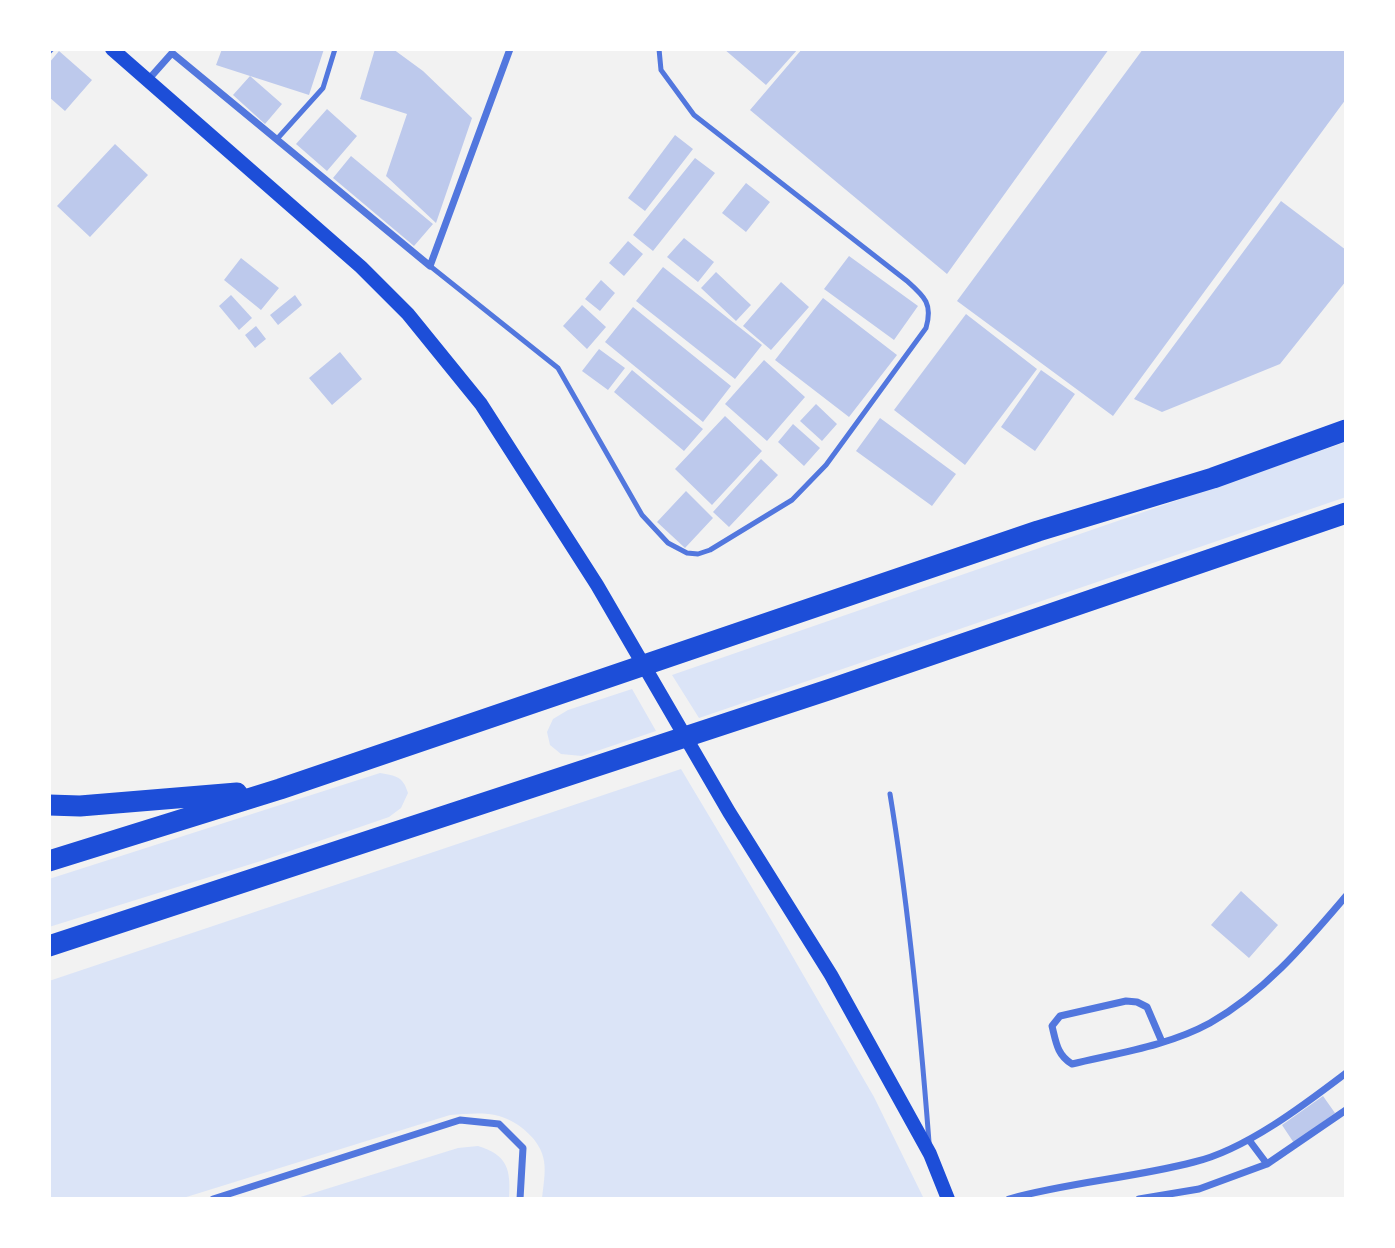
<!DOCTYPE html>
<style>
body{margin:0}
#map{position:relative;width:1395px;height:1248px;overflow:hidden;background:#f2f2f2;font-family:Poppins,sans-serif}
canvas{display:block}
.frame{position:absolute;inset:0;border:51px solid #fff;pointer-events:none}
</style>
<div id="map">
<canvas width="1395" height="1248"></canvas>
<div class="frame"></div>
</div>
<script>
const g = document.querySelector('canvas').getContext('2d');
g.lineJoin = 'round';
function fill(path, color) { g.fillStyle = color; g.fill(path, 'evenodd'); }
function stroke(path, color, width, dash) { g.strokeStyle = color; g.lineWidth = width; g.lineCap = dash ? 'butt' : 'round'; g.setLineDash(dash || []); g.stroke(path); }
const green = new Path2D(`
 M1346 442V497L699 718 672 675Z
 M632 689 656 731 582 756 561 754 550 745 547 732 553 719 568 710Z
 M681 769 779 933 874 1097 924 1199H542C543 1187 546 1173 544 1161 541 1140 519 1122 499 1116 484 1112 466 1114 450 1115L180 1199H49V981Z
 M380 773C396 776 403 776 408 793L401 808 389 817 264 860 49 927V879Z
 M478 1146C508 1155 511 1170 509 1199H294L458 1148Z`);
const building = new Path2D(`
 M222 49H324L309 95 216 65Z
 M375 49H393L423 71 472 118 436 223 386 176 407 114 360 99Z
 M724 49H798L766 85Z
 M802 49H1109L947 274 750 110Z
 M1143 49H1346V99L1113 416 957 301Z
 M59 51 92 80 65 111 49 97V63Z
 M250 76 282 104 265 124 233 95Z
 M327 109 357 136 327 171 296 144Z
 M675 135 693 149 645 211 628 198Z
 M115 144 148 175 90 237 57 206Z
 M351 156 433 224 414 246 333 178Z
 M695 158 715 173 653 251 633 235Z
 M746 183 770 202 746 232 722 213Z
 M1281 201 1346 250V281L1280 364 1162 412 1134 399Z
 M684 238 714 262 698 282 667 257Z
 M628 241 643 254 624 276 609 263Z
 M849 256 918 306 894 340 824 289Z
 M241 258 279 288 261 310 224 280Z
 M663 267 762 345 735 379 636 301Z
 M716 272 751 305 736 321 701 288Z
 M601 280 615 293 600 311 585 299Z
 M781 282 809 307 771 350 743 326Z
 M231 295 252 318 239 330 219 306Z
 M295 295 302 305 278 325 270 315Z
 M823 298 897 355 849 417 775 360Z
 M582 305 606 327 587 349 563 326Z
 M633 307 731 386 703 422 605 342Z
 M966 314 1037 369 965 465 894 410Z
 M256 326 266 339 255 348 245 335Z
 M599 349 625 368 608 390 582 371Z
 M340 352 362 379 332 405 309 378Z
 M764 360 805 397 767 441 725 404Z
 M632 370 703 429 684 451 614 392Z
 M1041 370 1075 394 1035 451 1001 427Z
 M816 404 837 424 822 441 800 421Z
 M725 416 762 451 712 505 675 469Z
 M880 418 956 474 932 506 856 451Z
 M793 424 820 448 804 466 778 442Z
 M761 459 778 475 729 527 713 512Z
 M686 491 713 518 685 548 657 522Z
 M1241 891 1278 925 1249 958 1211 925Z
 M1323 1096 1335 1113 1294 1143 1282 1125Z`);
const service = new Path2D(`
 M49 52 52 49
 M277 139 323 88 335 49
 M430 266 558 368 642 515 668 543 687 553 698 554 710 550 792 500 826 465 926 328C933 304 925 297 907 281L694 115 661 70 659 49
 M890 794C909 909 920 1025 929 1142`);
const minor = new Path2D(`
 M148 80 172 53 430 266 510 49
 M1162 1042 1147 1007 1137 1002 1126 1001 1060 1016 1052 1026C1056 1042 1057 1055 1072 1064 1118 1053 1168 1046 1210 1023 1265 992 1305 944 1346 896
 M1249 1140 1267 1164
 M213 1199 460 1120 499 1124 523 1148 520 1199
 M1009 1199C1070 1182 1133 1178 1194 1162 1245 1150 1304 1105 1346 1073
 M1139 1199 1199 1189 1267 1164 1346 1110`);
const secondary = new Path2D(`
 M112 49 361 267 408 314 481 404 597 585 729 812 831 975 930 1154 948 1199`);
const motorway = new Path2D(`
 M49 805 80 806 237 793
 M49 861 280 789 1038 531 1213 478 1346 430
 M49 946 831 689 1346 513`);
fill(green, '#dbe4f7');
fill(building, '#bdc9ec');
stroke(service, '#5277de', 5);
stroke(minor, '#5277de', 7);
stroke(secondary, '#1d4ed8', 14);
stroke(motorway, '#1d4ed8', 21);
</script>
